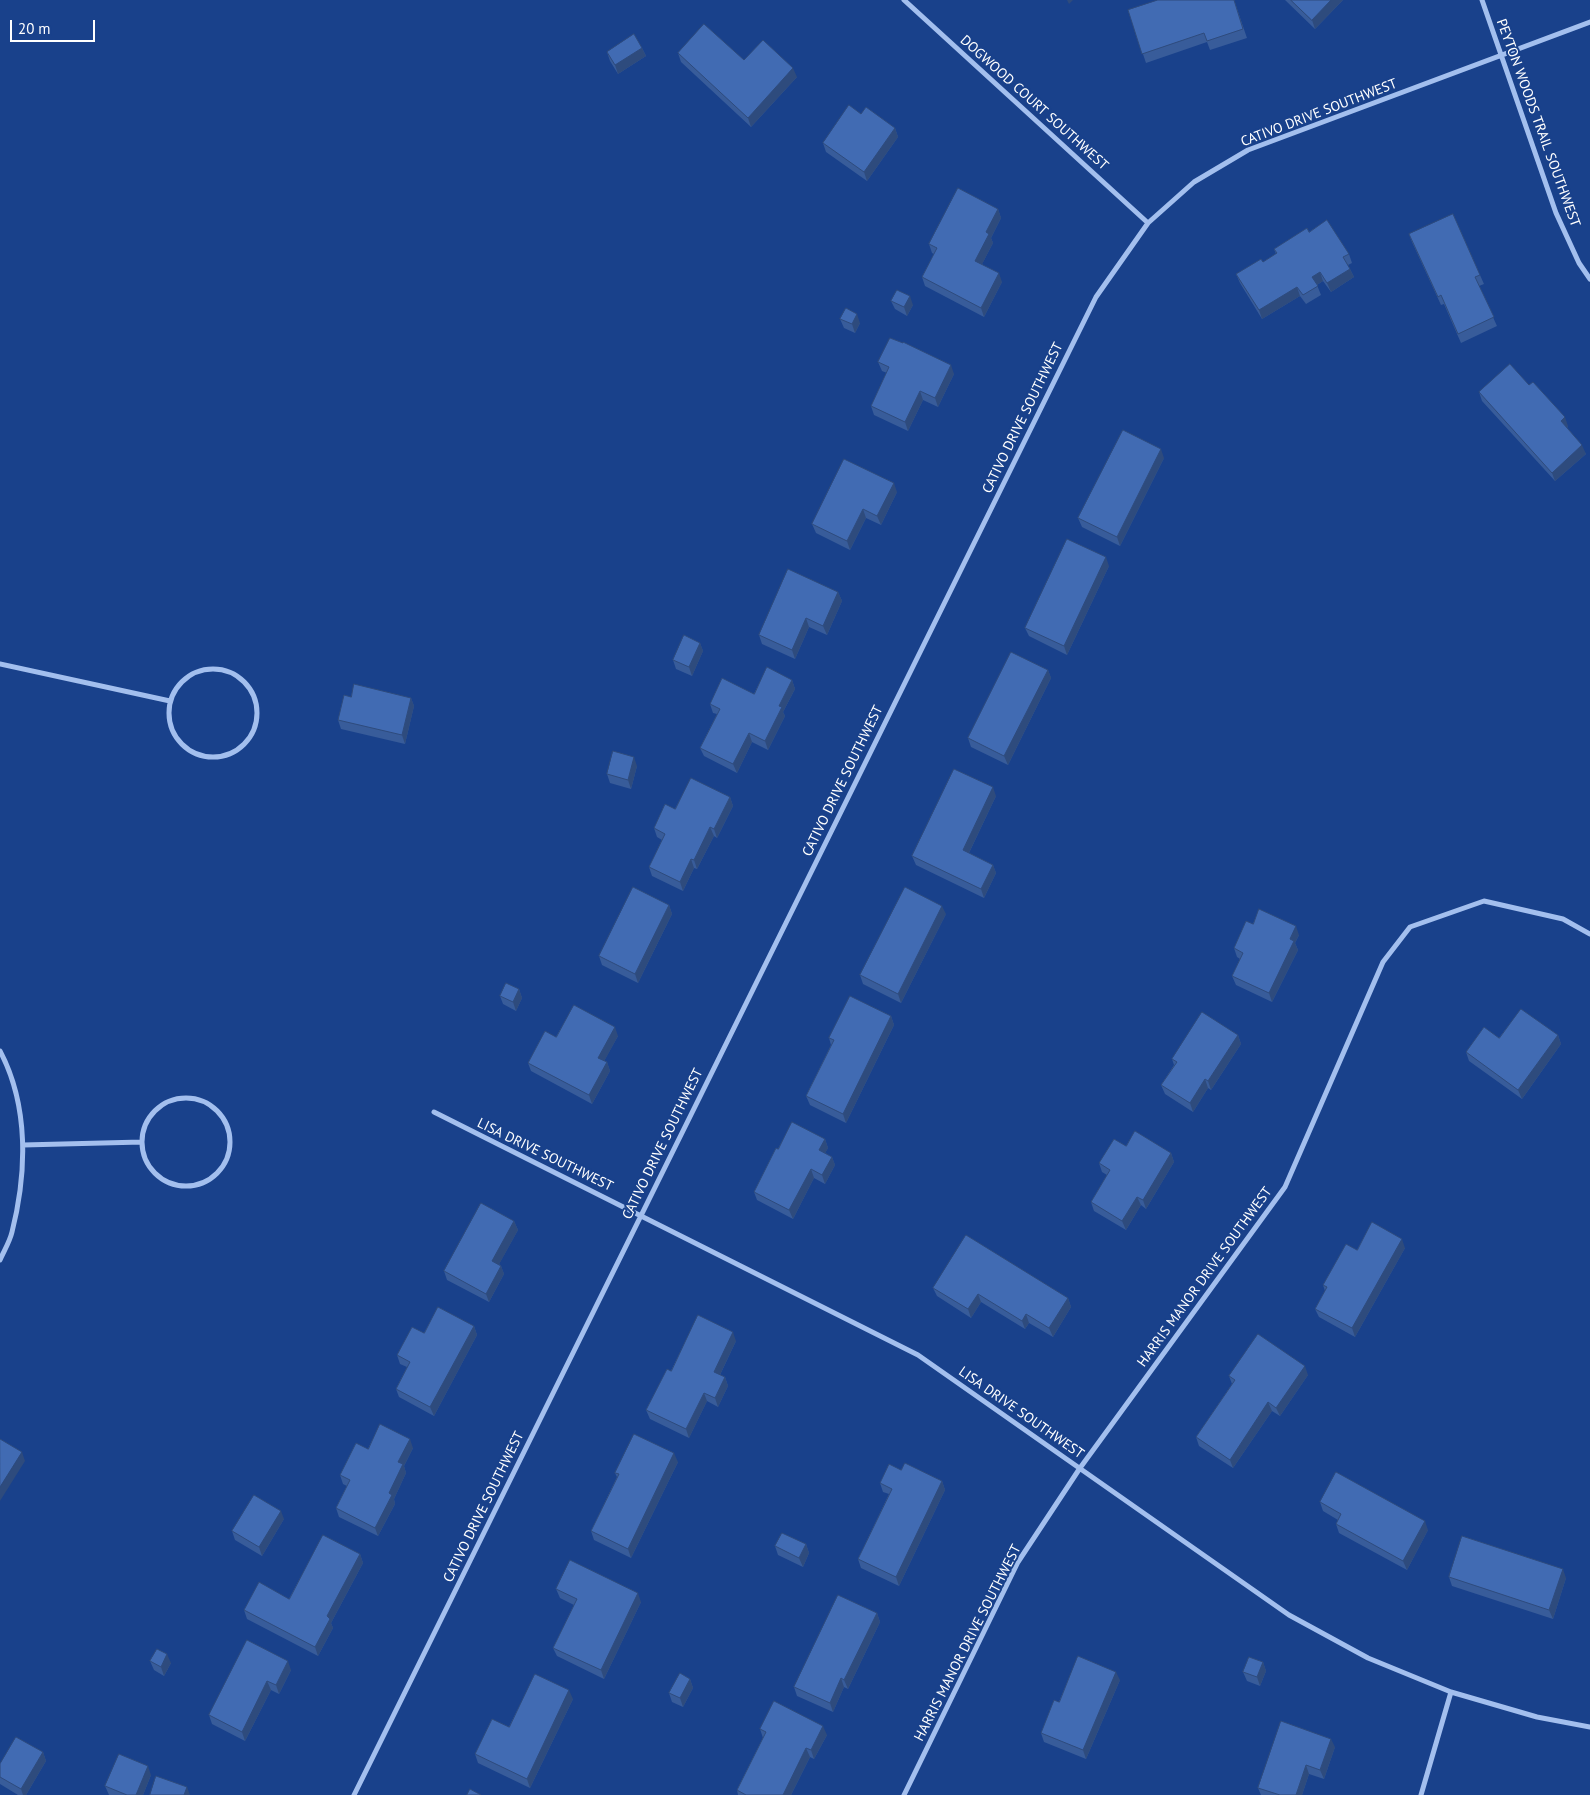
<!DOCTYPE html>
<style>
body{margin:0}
#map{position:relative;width:1590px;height:1795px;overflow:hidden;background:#19418b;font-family:"PT Sans",sans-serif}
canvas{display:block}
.scale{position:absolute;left:10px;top:20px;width:85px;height:22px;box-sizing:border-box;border:2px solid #fff;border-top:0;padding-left:6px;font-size:15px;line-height:18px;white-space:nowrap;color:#fff;-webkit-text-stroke:4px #19418b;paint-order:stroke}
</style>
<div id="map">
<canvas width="1590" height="1795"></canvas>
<div class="scale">20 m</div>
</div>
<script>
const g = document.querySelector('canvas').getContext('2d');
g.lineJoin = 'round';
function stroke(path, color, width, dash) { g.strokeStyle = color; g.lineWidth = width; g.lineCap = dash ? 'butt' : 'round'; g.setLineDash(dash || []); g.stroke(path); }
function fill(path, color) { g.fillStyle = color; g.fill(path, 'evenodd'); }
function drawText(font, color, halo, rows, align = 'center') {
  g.font = font + ' "PT Sans",sans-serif'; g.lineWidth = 4; g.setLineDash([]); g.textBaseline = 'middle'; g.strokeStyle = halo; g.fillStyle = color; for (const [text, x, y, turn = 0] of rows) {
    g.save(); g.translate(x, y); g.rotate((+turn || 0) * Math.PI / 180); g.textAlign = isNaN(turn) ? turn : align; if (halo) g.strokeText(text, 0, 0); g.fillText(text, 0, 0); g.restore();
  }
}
const minor = new Path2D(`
 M904 0 1148 223
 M1482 0 1556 213 1579 263 1590 279
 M0 664 170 701
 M169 713a44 44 0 1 1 88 0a44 44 0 1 1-88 0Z
 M0 1051C29 1106 27 1173 12 1232 10 1241 4 1251 0 1260
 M142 1142a44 44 0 1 1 88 0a44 44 0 1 1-88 0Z
 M434 1112 918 1355 1289 1615 1368 1658 1451 1692 1537 1717 1590 1727
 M23 1145 142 1142
 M354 1795 1096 297 1148 223 1194 182 1248 150 1590 22
 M904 1795 1018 1562 1080 1468 1285 1187 1383 962 1410 927 1484 901 1563 919 1590 934
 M1421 1795 1451 1692`);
const wall = new Path2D(`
 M1234 0 1247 38 1210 50 1207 42 1146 63 1128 10Z
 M1285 0H1343L1315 29Z
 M642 48 646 56 618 74 610 61 607 52Z
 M678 53 744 60 797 77 751 127 681 62Z
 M861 114 895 128 898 137 867 181 826 152 823 143Z
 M998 209 1001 218 991 238 993 243 982 264 1002 282 984 317 925 286 922 277 934 254 932 253 929 244Z
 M1309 232 1349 254 1352 263 1348 265 1354 277 1331 292 1323 281 1317 285 1321 295 1306 304 1300 296 1262 319 1240 283 1236 274 1263 262 1276 254 1274 249Z
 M1409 234 1480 275 1484 284 1479 286 1497 326 1461 343 1444 304 1441 305 1412 242Z
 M891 301 913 305 907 316 895 309Z
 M840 319 860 323 855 333 844 328Z
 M903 343 954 374 938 407 923 400 908 431 874 415 871 406 887 373 882 371 878 362Z
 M1479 392 1568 426 1567 427 1586 454 1555 481 1482 401Z
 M1164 458 1120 546 1082 527 1078 518Z
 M897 492 881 525 866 518 850 550 816 533 812 524Z
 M1109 566 1067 655 1029 636 1025 628Z
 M838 592 842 601 827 635 809 627 795 659 762 644 759 635Z
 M700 643 703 651 692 676 676 669 673 660Z
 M1048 670 1051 678 1008 765 971 747 968 738Z
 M792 680 795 689 783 712 785 716 768 750 752 742 737 773 704 756 700 748 717 714 713 713 710 704 754 694Z
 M351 697 411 698 414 706 405 744 341 729 338 720Z
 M637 766 631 789 610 783 607 774Z
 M996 796 969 853 993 865 996 873 984 898 916 865 912 856Z
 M730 797 733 806 717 838 714 836 697 869 694 868 683 891 652 876 649 867 662 840 657 837 654 828 675 809Z
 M669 905 672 914 638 983 602 965 599 956Z
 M946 914 901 1003 863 984 860 975Z
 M1253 924 1299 935 1295 943 1298 950 1272 1002 1236 985 1232 976 1240 959 1237 957 1234 948Z
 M519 989 522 998 516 1011 503 1004 500 996Z
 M891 1016 894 1025 846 1123 810 1105 806 1096 831 1045 829 1038Z
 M1238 1035 1241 1044 1211 1090 1208 1088 1193 1112 1165 1094 1161 1085 1174 1065 1172 1059Z
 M1558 1035 1561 1044 1522 1099 1469 1061 1466 1052 1499 1038Z
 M618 1036 604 1061 607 1062 610 1071 592 1104 531 1071 528 1063 556 1037Z
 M825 1139 828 1148 825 1153 832 1157 835 1165 825 1184 814 1178 793 1219 757 1200 754 1192 778 1149Z
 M1126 1146 1171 1153 1174 1162 1146 1209 1141 1205 1126 1230 1094 1211 1091 1202 1107 1175 1102 1172 1099 1163Z
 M514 1221 518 1230 499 1264 501 1266 504 1274 489 1302 447 1280 444 1271Z
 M1405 1248 1355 1337 1319 1317 1315 1309 1325 1291 1323 1285 1357 1250Z
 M933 1288 1068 1298 1071 1307 1053 1337 1029 1323 1025 1329 981 1302 971 1318 937 1296Z
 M474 1326 477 1335 434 1416 399 1397 396 1389 407 1367 400 1364 397 1355 424 1333Z
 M736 1341 720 1375 725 1377 728 1386 718 1407 707 1401 689 1438 650 1419 646 1410 671 1371Z
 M1308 1375 1280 1416 1272 1411 1233 1468 1199 1446 1196 1437 1232 1384 1229 1376Z
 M413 1448 404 1466 406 1473 394 1499 395 1504 378 1536 339 1517 336 1508 347 1486 343 1484 340 1475 368 1449Z
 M678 1462 631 1558 594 1540 591 1531 617 1477 615 1473Z
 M901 1470 942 1481 945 1490 899 1586 861 1568 858 1559 889 1494 883 1492 880 1483Z
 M1320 1502 1428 1530 1407 1570 1339 1533 1336 1524 1338 1520 1323 1511Z
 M284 1519 262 1556 235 1540 232 1531Z
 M806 1544 809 1553 803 1567 778 1555 775 1546Z
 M360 1554 363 1563 331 1623 333 1628 318 1656 247 1619 244 1610 289 1599Z
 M1449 1577 1566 1578 1553 1619 1452 1586Z
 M556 1589 641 1602 604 1679 557 1656 553 1648 574 1605 560 1598Z
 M877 1613 880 1622 848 1689 844 1687 833 1712 797 1696 794 1687Z
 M247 1640 291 1670 279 1694 271 1690 245 1741 212 1724 209 1715Z
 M150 1661 171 1663 164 1676 154 1670Z
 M1263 1662 1266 1671 1260 1686 1247 1681 1243 1672Z
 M690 1679 693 1688 683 1707 672 1702 669 1693Z
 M1120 1680 1086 1759 1044 1742 1041 1733Z
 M573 1699 530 1788 478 1763 475 1754 509 1727Z
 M760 1729 827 1735 814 1759 810 1757 791 1795H738L737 1790 763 1738Z
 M1335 1747 1324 1779 1309 1774 1302 1795H1261L1258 1788Z
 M43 1752 46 1761 26 1795H18L0 1784V1764Z
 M151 1775 143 1795H109L105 1786Z`);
const shadedWall = new Path2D(`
 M1067 0H1073L1069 4Z
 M1331 0H1343L1315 29 1312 20Z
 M642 48 646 56 618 74 615 65Z
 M793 68 797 77 751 127 748 118Z
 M895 128 898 137 867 181 864 172Z
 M998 209 1001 218 991 238 993 243 979 270 975 261 986 232Z
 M1350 269 1354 277 1331 292 1327 283Z
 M1320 272 1323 281 1315 286 1312 277Z
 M999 273 1002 282 984 317 981 308Z
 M1297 287 1300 296 1262 319 1259 310Z
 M910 296 913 305 907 316 904 307Z
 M857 314 860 323 855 333 852 324Z
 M951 365 954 374 938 407 935 398Z
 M920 391 923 400 908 431 905 422Z
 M1565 417 1568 426 1564 430 1561 421Z
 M1582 445 1586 454 1555 481 1552 473Z
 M1161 449 1164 458 1120 546 1117 537Z
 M894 483 897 492 881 525 877 516Z
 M863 509 866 518 850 550 847 541Z
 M1106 557 1109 566 1067 655 1064 646Z
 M838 592 842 601 827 635 823 626Z
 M806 618 809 627 795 659 792 650Z
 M700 643 703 651 692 676 689 667Z
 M1048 670 1051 678 1008 765 1004 756Z
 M792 680 795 689 783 712 785 716 768 750 765 741 779 706Z
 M411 698 414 706 405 744 402 735Z
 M749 733 752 742 737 773 733 764Z
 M634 757 637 766 631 789 628 780Z
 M993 787 996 796 966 859 963 850Z
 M730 797 733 806 717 838 714 829Z
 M710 827 714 836 697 869 694 860Z
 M691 859 694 868 683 891 680 882Z
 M993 865 996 873 984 898 981 889Z
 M669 905 672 914 638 983 635 974Z
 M942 906 946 914 901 1003 898 994Z
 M1296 926 1299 935 1295 943 1298 950 1272 1002 1269 993 1290 939Z
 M519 989 522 998 516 1011 513 1002Z
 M891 1016 894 1025 846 1123 843 1114Z
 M615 1027 618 1036 601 1067 598 1058Z
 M1238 1035 1241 1044 1211 1090 1208 1081Z
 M1558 1035 1561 1044 1522 1099 1518 1090Z
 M607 1062 610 1071 592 1104 589 1095Z
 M1205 1079 1208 1088 1193 1112 1190 1103Z
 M825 1139 828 1148 822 1159 819 1150Z
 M1171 1153 1174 1162 1146 1209 1143 1200Z
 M832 1157 835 1165 825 1184 822 1175Z
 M811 1169 814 1178 793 1219 789 1210Z
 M1137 1197 1141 1205 1126 1230 1122 1221Z
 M514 1221 518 1230 496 1270 492 1261Z
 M1402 1239 1405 1248 1355 1337 1352 1328Z
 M501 1266 504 1274 489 1302 486 1294Z
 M978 1294 981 1302 971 1318 968 1309Z
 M1068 1298 1071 1307 1053 1337 1049 1328Z
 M1026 1314 1029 1323 1025 1329 1022 1321Z
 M474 1326 477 1335 434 1416 430 1407Z
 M733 1332 736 1341 717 1381 714 1372Z
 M1305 1366 1308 1375 1280 1416 1276 1408Z
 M725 1377 728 1386 718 1407 715 1398Z
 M704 1393 707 1401 689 1438 686 1429Z
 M1268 1402 1272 1411 1233 1468 1230 1460Z
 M410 1439 413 1448 404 1466 406 1473 394 1499 395 1504 378 1536 375 1528 389 1493 398 1462Z
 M22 1452 25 1461 0 1501V1487Z
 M674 1453 678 1462 631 1558 628 1549Z
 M942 1481 945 1490 899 1586 896 1577Z
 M281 1511 284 1519 262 1556 259 1547Z
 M1425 1521 1428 1530 1407 1570 1403 1561Z
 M806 1544 809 1553 803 1567 799 1558Z
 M360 1554 363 1563 331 1623 333 1628 318 1656 315 1647 327 1616Z
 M1563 1569 1566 1578 1553 1619 1549 1610Z
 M638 1593 641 1602 604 1679 601 1670Z
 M877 1613 880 1622 848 1689 844 1680Z
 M167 1654 171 1663 164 1676 161 1667Z
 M288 1661 291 1670 279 1694 276 1685Z
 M1263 1662 1266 1671 1260 1686 1257 1677Z
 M1116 1672 1120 1680 1086 1759 1083 1750Z
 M841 1678 844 1687 833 1712 830 1703Z
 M690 1679 693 1688 683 1707 680 1698Z
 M267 1681 271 1690 245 1741 242 1732Z
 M569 1690 573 1699 530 1788 527 1779Z
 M823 1726 827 1735 814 1759 811 1750Z
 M1331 1739 1335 1747 1324 1779 1320 1770Z
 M806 1748 810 1757 791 1795H783Z
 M43 1752 46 1761 26 1795H23L21 1789Z
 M1306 1765 1309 1774 1302 1795H1296Z
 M148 1766 151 1775 143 1795H136Z
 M187 1787 190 1795H184Z`);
const building = new Path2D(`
 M1158 0H1234L1243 29 1207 41 1204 33 1142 54 1128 10Z
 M1291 0H1331L1312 20Z
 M704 24 744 60 763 40 793 68 748 118 678 53Z
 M634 34 642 48 615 65 607 52Z
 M849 105 861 114 866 107 895 128 864 172 823 143Z
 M958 188 998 209 986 232 989 234 975 261 999 273 981 308 922 277 937 248 929 244Z
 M1453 214 1480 275 1475 277 1494 317 1458 334 1441 295 1438 297 1409 234Z
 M1327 220 1349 254 1343 257 1350 269 1327 283 1320 272 1312 277 1318 286 1303 295 1297 287 1259 310 1236 274 1261 259 1263 262 1277 253 1274 249 1307 228 1309 232Z
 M897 290 910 296 904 307 891 301Z
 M846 308 857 314 852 324 840 319Z
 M890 338 903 343V342L951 365 935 398 920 391 905 422 871 406 889 367 878 362Z
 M1510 364 1529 385 1533 382 1565 417 1561 421 1582 445 1552 473 1479 392Z
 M1123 430 1161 449 1117 537 1078 518Z
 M844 459 894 483 877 516 863 509 847 541 812 524Z
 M1067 539 1106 557 1064 646 1025 628Z
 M788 569 838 592 823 626 806 618 792 650 759 635Z
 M684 635 700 643 689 667 673 660Z
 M1011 652 1048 670 1004 756 968 738Z
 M767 667 792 680 779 706 782 707 765 741 749 733 733 764 700 748 720 709 710 704 722 678 754 694Z
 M354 684 411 698 402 735 338 720 344 695 351 697Z
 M613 751 634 757 628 780 607 774Z
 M954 769 993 787 963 850 993 865 981 889 912 856Z
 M691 778 730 797 714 829 710 827 694 860 691 859 680 882 649 867 665 834 654 828 665 804 675 809Z
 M633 887 669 905 635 974 599 956Z
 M905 887 942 906 898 994 860 975Z
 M1259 909 1296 926 1290 939 1294 941 1269 993 1232 976 1243 953 1234 948 1246 921 1253 924Z
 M506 983 519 989 513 1002 500 996Z
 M850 996 891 1016 843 1114 806 1096 834 1040 829 1038Z
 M574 1005 615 1027 598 1058 607 1062 589 1095 528 1063 545 1031 556 1037Z
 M1521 1009 1558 1035 1518 1090 1466 1052 1484 1027 1499 1038Z
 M1202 1012 1238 1035 1208 1081 1205 1079 1190 1103 1161 1085 1177 1062 1172 1059Z
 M792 1122 825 1139 819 1150 832 1157 822 1175 811 1169 789 1210 754 1192 776 1148 778 1149Z
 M1135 1131 1171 1153 1143 1200 1137 1197 1122 1221 1091 1202 1110 1170 1099 1163 1114 1139 1126 1146Z
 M481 1203 514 1221 492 1261 501 1266 486 1294 444 1271Z
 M1372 1222 1402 1239 1352 1328 1315 1309 1327 1287 1323 1285 1346 1244 1357 1250Z
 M966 1235 1068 1298 1049 1328 1026 1314 1022 1321 978 1294 968 1309 933 1288Z
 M438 1307 474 1326 430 1407 396 1389 410 1362 397 1355 412 1327 424 1333Z
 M698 1315 733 1332 714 1372 725 1377 715 1398 704 1393 686 1429 646 1410 667 1369 671 1371Z
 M1258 1334 1305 1366 1276 1408 1268 1402 1230 1460 1196 1437 1235 1380 1229 1376Z
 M380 1424 410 1439 398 1462 403 1464 389 1493 392 1495 375 1528 336 1508 350 1480 340 1475 356 1443 368 1449Z
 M634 1434 674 1453 628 1549 591 1531 619 1474 615 1473Z
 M0 1439 22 1452 0 1487Z
 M905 1463 942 1481 896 1577 858 1559 892 1489 880 1483 889 1464 901 1470Z
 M1336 1472 1425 1521 1403 1561 1336 1524 1341 1514 1320 1502Z
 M254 1495 281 1511 259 1547 232 1531Z
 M782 1533 806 1544 799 1558 775 1546Z
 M323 1535 360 1554 327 1616 330 1619 315 1647 244 1610 259 1582 289 1599Z
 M1462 1536 1563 1569 1549 1610 1449 1577Z
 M570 1560 638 1593 601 1670 553 1648 577 1599 556 1589Z
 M838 1595 877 1613 844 1680 841 1678 830 1703 794 1687Z
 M247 1640 288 1661 276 1685 267 1681 242 1732 209 1715Z
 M157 1649 167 1654 161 1667 150 1661Z
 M1078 1656 1116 1672 1083 1750 1041 1733 1054 1700 1059 1702Z
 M1249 1657 1263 1662 1257 1677 1243 1672Z
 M680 1673 690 1679 680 1698 669 1693Z
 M535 1674 569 1690 527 1779 475 1754 492 1719 509 1727Z
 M774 1701 823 1726 811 1750 806 1748 783 1795H746L737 1790 766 1732 760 1729Z
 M1281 1721 1331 1739 1320 1770 1306 1765 1296 1795H1280L1258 1788Z
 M16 1737 43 1752 21 1789 0 1777V1764Z
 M119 1754 148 1766 136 1795H127L105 1786Z
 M156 1776 187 1787 184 1795H150Z
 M470 1789 481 1795H467Z`);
const streetNames = [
 ["DOGWOOD COURT SOUTHWEST",1034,103,42],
 ["CATIVO DRIVE SOUTHWEST",1319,113,-21],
 ["PEYTON WOODS TRAIL SOUTHWEST",1538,123,70],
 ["CATIVO DRIVE SOUTHWEST",1023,418,-64],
 ["CATIVO DRIVE SOUTHWEST",843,781,-64],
 ["CATIVO DRIVE SOUTHWEST",663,1144,-64],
 ["LISA DRIVE SOUTHWEST",545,1155,26],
 ["HARRIS MANOR DRIVE SOUTHWEST",1205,1277,-54],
 ["LISA DRIVE SOUTHWEST",1021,1413,35],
 ["CATIVO DRIVE SOUTHWEST",484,1507,-64],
 ["HARRIS MANOR DRIVE SOUTHWEST",968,1643,-63]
];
stroke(minor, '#a3bfee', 5);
fill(wall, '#385c9a');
fill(shadedWall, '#2e4b7d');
fill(building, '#416bb3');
stroke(building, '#2e4b7d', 1);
drawText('14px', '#fff', '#19418b', streetNames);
</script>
